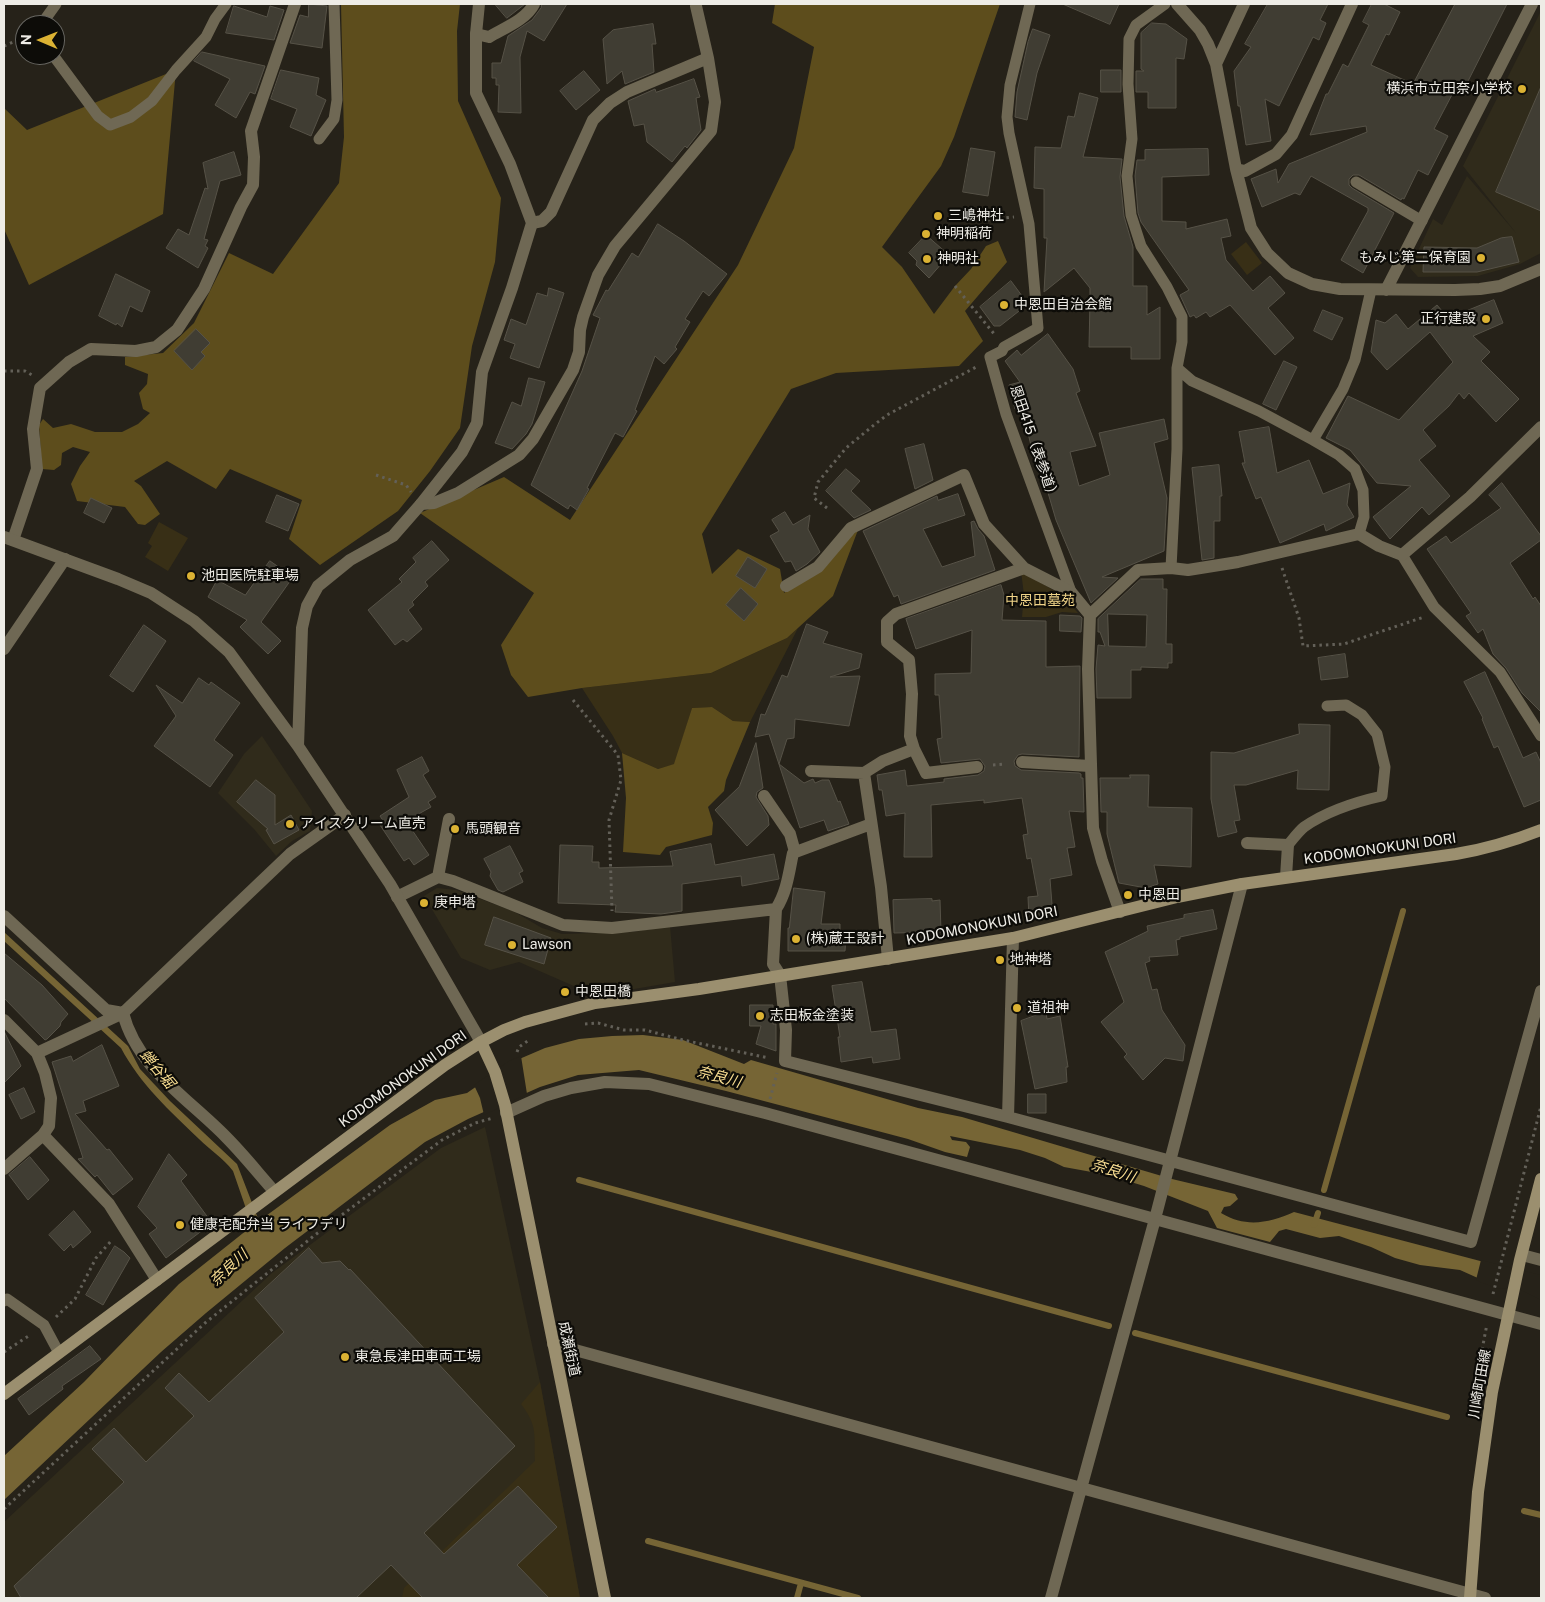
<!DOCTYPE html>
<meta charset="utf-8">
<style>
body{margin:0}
#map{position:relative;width:1545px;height:1602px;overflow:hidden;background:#262219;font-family:"Public Sans",sans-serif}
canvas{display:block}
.frame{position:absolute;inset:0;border:5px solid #eeece6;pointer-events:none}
.north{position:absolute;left:15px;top:15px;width:50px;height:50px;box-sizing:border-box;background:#0d0c08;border:1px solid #676661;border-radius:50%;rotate:271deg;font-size:14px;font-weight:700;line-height:20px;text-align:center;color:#eeece6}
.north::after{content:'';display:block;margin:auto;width:18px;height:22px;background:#dbb233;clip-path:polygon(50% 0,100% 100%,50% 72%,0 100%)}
</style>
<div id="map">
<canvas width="1545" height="1602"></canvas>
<div class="frame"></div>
<div class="north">N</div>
</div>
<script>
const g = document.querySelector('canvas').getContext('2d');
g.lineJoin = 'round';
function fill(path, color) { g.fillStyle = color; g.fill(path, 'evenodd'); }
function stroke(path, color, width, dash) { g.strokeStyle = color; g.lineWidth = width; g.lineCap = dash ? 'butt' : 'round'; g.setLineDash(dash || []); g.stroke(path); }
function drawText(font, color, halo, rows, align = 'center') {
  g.font = font + ' "Public Sans","Noto Sans JP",sans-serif'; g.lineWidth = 4.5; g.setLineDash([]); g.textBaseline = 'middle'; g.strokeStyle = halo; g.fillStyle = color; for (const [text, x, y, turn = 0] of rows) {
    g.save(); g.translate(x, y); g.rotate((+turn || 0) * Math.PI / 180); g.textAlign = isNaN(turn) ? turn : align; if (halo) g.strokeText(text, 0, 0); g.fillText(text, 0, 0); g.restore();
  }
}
const built = new Path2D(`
 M1541 11V253L1520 264 1478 276 1418 277 1410 268 1433 219 1442 225 1467 176 1516 233 1463 166Z
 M262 736 312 811 310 831 292 841 276 856 254 829 218 793 244 754Z
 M437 888 456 890 513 911 542 928 562 934 632 932 670 926 675 982 605 994 576 987 519 962 490 970 461 958 424 896Z
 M485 1127 540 1382 580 1598H4V1522L272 1273 441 1148Z`);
const green = new Path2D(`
 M1246 242 1262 263 1247 275 1231 254Z
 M159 522 188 538 168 571 145 557 152 546 148 543Z
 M1021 571 1063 596 1078 613 1062 612 1046 617H1022L1024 595Z
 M798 628 750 722 733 721 712 707 692 708 675 764 658 769 622 753 613 736 582 688 711 673 787 638Z
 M540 1382 580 1598H402L404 1588 535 1461C534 1435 538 1426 521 1404Z`);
const forest = new Path2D(`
 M341 4H460L457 31 458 101 501 198 495 262 472 346 460 428 430 471 398 511 320 565 289 539 302 500 230 469 216 489 167 461 134 481 141 486 160 514 145 525 138 524 125 507 77 501 71 484 80 466 90 452 73 447 62 453 61 465 54 470 42 469 39 425 43 419 53 428 71 424 95 432H122L138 424 150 413 143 409 139 393 147 384 148 374 125 365V357L163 353 194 323 229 253 273 274 339 183 344 137Z
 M775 4H1000L954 137 941 166 882 247 902 267 934 314 955 286 971 269 986 246 998 241 1007 262 965 311 983 341 959 366 836 373 791 389 702 534 712 574 738 549 780 569 784 593 858 530 833 596 787 638 711 673 582 688 528 697 511 675 501 645 534 593 420 513 504 477 570 520 738 265 794 148 814 47 772 23Z
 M176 70 163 214 29 285 4 229V108L27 130Z
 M712 707 733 721 750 722 726 780 724 791 708 807 713 823 712 835 666 847 660 855 623 852 626 798 622 753 658 769 674 764 692 708Z`);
const water = new Path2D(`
 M4 932 128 1046 140 1069 170 1101 237 1164 259 1221 390 1125 435 1100 467 1093 510 1063 545 1048 579 1039 612 1036 643 1035 683 1040 744 1064 751 1060 918 1108 962 1117 1172 1179 1235 1194 1238 1199 1230 1206 1224 1207 1221 1213C1246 1228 1269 1223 1294 1212L1541 1277 1521 1288 1480 1279 1460 1270 1420 1265 1395 1258 1371 1247 1339 1236 1320 1238 1286 1229 1279 1231 1270 1242 1217 1228 1208 1211 1144 1186 1108 1175 1064 1167 1045 1158 1020 1150 950 1136 952 1140 966 1142 970 1147 967 1157 945 1152 908 1139 726 1091 639 1070 578 1075 540 1087 468 1119 425 1142 285 1248 206 1313 161 1352 4 1500V1456L84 1382 179 1284 252 1226 233 1171C223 1158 210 1150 199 1139 170 1111 140 1084 121 1048L4 941Z`);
const pier = new Path2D(`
 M521 1056 527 1094 484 1115 480 1098 474 1085 509 1061Z
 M1481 1260 1541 1275V1300L1521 1290 1495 1288 1476 1280Z`);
const stream = new Path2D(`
 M579 1180 1109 1326
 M1324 1190 1403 911
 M1314 1225 1318 1213
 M1135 1333 1447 1417
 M1524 1511 1541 1515
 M648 1541 858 1598
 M797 1598 801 1583`);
const building = new Path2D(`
 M309 4 327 6 322 48 290 43 300 15 308 17Z
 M495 4H525L507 18Z
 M542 4H567L544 41 527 31 520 57 521 113 498 112 499 85H496V78H492V63H501L508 36 532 20 541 8Z
 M1063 4H1119L1110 24Z
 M1268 4H1328L1320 20 1326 23 1319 40 1313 37 1279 106 1265 99 1271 141 1246 145 1240 106H1238L1234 71 1251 47 1245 44Z
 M1372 4H1384L1400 12 1389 35 1386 34 1371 65 1413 84 1455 4H1507L1462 93 1455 89 1434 129 1448 136 1428 175 1418 170 1404 199 1402 198 1401 200 1359 175H1353L1349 179V185L1352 188 1394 213 1363 273 1341 260 1368 211V208L1311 176 1300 195 1295 193 1262 207 1251 179 1276 169 1278 183 1289 164 1367 132 1366 126 1310 135 1326 94H1328L1343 64 1348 67 1369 25 1363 22Z
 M234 6 267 17 270 6 284 10 274 40 226 33Z
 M1152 23 1166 24 1187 39 1184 59 1176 58V108H1148V92H1136V71H1144L1141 69V33Z
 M653 24 656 44H652L654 72 625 84 622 71 607 84 603 39 613 30Z
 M1033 29 1050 35 1037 73 1027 120 1015 117 1017 92 1028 42Z
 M202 52 265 66 255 94 250 92 236 118 215 105 230 79 194 61Z
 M281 70 319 78 316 95 326 100 311 136 290 127 297 109 271 99Z
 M1101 70H1121V92H1101Z
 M584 71 600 90 576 110 560 91Z
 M694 79 700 97 696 98 701 130 687 148 685 146 672 162 647 142 644 124 634 126 628 101 655 89 656 92Z
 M1541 87V211L1496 192Z
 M1080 93 1098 98 1083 157 1122 159 1120 177 1124 216 1133 247V286H1147V315L1160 307V359H1131V347H1089L1090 301 1093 299H1090V288L1074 268 1044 292 1047 238H1044V189L1034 188 1035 147 1061 148 1068 116 1074 117Z
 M971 148 995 152 988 196 963 192Z
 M1208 149 1209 175 1162 177V221L1186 222V229L1227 219 1231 236 1221 238 1226 260 1253 291 1270 276 1285 293 1268 308 1294 338 1275 355 1230 305 1210 317 1206 312 1196 318 1194 315 1190 317 1180 295 1189 290 1141 222 1138 213 1135 176 1137 160H1145V150Z
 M234 152 241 175 220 181 204 239 208 240 205 246 208 248 198 268 166 248 178 229 189 235 205 188 208 189 203 163Z
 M658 224 684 241 727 274 709 296 703 291 685 319 690 322 675 347 677 349 664 364 655 356 635 410 637 411 623 437 615 433 587 488 589 489 577 510 570 505 568 509 531 485 582 371 600 318 593 315 606 290 608 291 632 253 638 257Z
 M926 235 949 255 929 278 916 265 917 261 909 253Z
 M1512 237 1519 262 1477 272H1423L1424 247 1477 248 1501 238Z
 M116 274 150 291 142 312 130 306 122 327 117 323 116 325 99 316Z
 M1011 281 1028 304 1000 326H994L980 307Z
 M549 288 564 293 539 368 510 358 515 344 504 340 511 319 526 325 537 293 547 296Z
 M1494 300 1503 323 1473 336 1490 352 1481 361 1519 399 1496 422 1469 393 1464 399 1459 393 1449 406 1423 430 1436 446 1419 460 1450 496 1429 515 1422 507 1390 539 1373 517 1411 486 1377 483 1350 450 1326 438 1348 396 1399 420 1453 362 1430 332 1387 370 1371 352 1376 320 1385 323 1396 314 1408 329 1437 305 1448 318Z
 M1323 310 1343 318 1332 340 1314 331Z
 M196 329 210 343 201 352 205 356 192 370 174 351Z
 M1048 334 1073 369 1080 391 1076 393 1096 446 1070 452 1079 486 1110 475 1099 433 1164 419 1168 439 1154 443 1167 498 1164 551 1102 577 1118 578 1091 603 1056 520 1039 462 1035 463 1022 407 1015 409 1009 385 1020 382 1005 361 1017 350 1021 355Z
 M1284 361 1297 367 1276 410 1263 404Z
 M529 378 545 382 532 424 526 434 512 449 495 443 512 402 521 406Z
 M1269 427 1277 473 1309 460 1323 494 1350 483 1347 505 1354 517 1326 531 1324 524 1280 543 1261 497 1256 499 1242 463H1245L1239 432Z
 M924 444 933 480 915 489 905 449Z
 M1219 465 1222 496H1220V521H1214V558L1202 560 1192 468Z
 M846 469 860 481 851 491 871 510 854 518 826 491Z
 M1502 483 1541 536V540L1510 563 1533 599 1535 597 1541 606V712L1522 693 1506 668 1493 654 1483 629 1478 633 1466 616 1471 613 1427 549 1446 536 1451 543 1501 508 1489 495Z
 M958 494 965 515 923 529 942 567 975 556 971 522 974 521 978 529 984 536 995 570 901 604 898 595 894 597 863 531 937 496 938 500Z
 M277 495 299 504 288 531 266 522Z
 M91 498 112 508 104 523 84 513Z
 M785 512 793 525 810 515 808 529 820 552 807 564 796 571 791 561 785 562 770 536 779 531 772 520Z
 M432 541 449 560 425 582 428 586 412 602 414 605 408 610 422 629 407 642 403 639 395 645 368 610 402 582 399 579 416 562 413 558Z
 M748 557 767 569 755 588 736 576Z
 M270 561 293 577 261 622 281 641 268 654 240 627 247 620 208 597 217 580 245 595Z
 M1141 579H1163V589H1167L1166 644H1172V663H1168V668L1141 667V670H1131V698H1097L1096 669 1098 645 1105 646 1100 632H1098V619ZM1108 614 1147 615 1146 647 1109 646Z
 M1001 585 1004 595 1002 620 1046 621V667L1080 666 1079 757 1022 754 1018 755 1014 761 1015 766 1021 770 1079 773 1081 774V778H1083L1084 812 1069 811 1075 847 1067 848 1072 875 1050 879 1053 917 1029 918 1028 897 1038 896 1031 858 1027 859 1023 835 1028 834 1022 798 984 803V800L931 805 932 857H904L905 813 886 816 882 790H879L877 775 905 770 907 786 944 782V779L978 775 984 771 985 766 980 759 941 763 937 739 942 738 939 695H935V674L971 673 972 630 916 649 906 619Z
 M741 588 758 604 744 621 726 605Z
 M1060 615 1080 616 1082 618 1081 632 1060 631Z
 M807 624 828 632 823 643 862 654 859 668 830 677 860 676 849 726 795 719 794 738 787 739 779 764 804 783 813 779 815 783 822 780H829L838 802 840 801 849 824 828 831 824 820 800 828 769 734 755 737 761 714 765 715 782 675 787 677Z
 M144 625 166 641 133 692 110 676Z
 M1345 654 1348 677 1321 680 1318 658Z
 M1485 672 1523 758 1536 752 1541 763V800L1524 807 1498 746 1494 748 1482 719 1483 718 1464 682Z
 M199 678 209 685 211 682 240 703 214 740 233 755 210 787 154 746 176 716 156 685 182 703Z
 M1299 724 1330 725 1329 790 1297 789 1298 770 1246 785H1234L1240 820 1234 821 1237 832 1218 837 1211 799V752L1234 753 1299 734Z
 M756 743 763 788 757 792 756 797 768 816 769 825 747 846 715 810 739 787Z
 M422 757 429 771 423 775 436 797 428 802 431 807 406 821 429 855 414 865 409 858 404 861 380 825 384 822 380 816 409 797 397 770Z
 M1130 775H1149L1148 807 1192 808 1191 867 1154 865 1158 884 1146 888 1119 883 1107 834V812H1101L1100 778H1130Z
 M256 780 275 795V825L291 815 299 830 274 844 266 830 268 829 237 802Z
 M711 844 715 865 774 854 779 879 742 886 741 876 682 884V911L661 914 615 912 616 905 558 903 560 845 593 846 592 862H599V868L673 866 670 852Z
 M510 846 523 871 519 873 523 882 503 892 498 890 490 876 491 872 484 859Z
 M794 888 825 892 821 924H840V935H846L845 951H788V928H789Z
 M932 899V901L940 900 941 932 894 933 893 900Z
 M1213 910 1217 929 1180 937V939L1176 940 1178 955 1149 957 1150 961 1145 963 1152 990 1157 989 1162 1010 1185 1045 1183 1061 1165 1058 1143 1080 1124 1057 1127 1054 1101 1022 1124 1002 1105 952 1148 931 1147 926 1184 918V915Z
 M494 917 551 938 544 964 485 945Z
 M4 953 42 985 68 1014 61 1022 60 1026 47 1039 45 1040 4 998Z
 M862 982 871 1032 896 1029 900 1059 873 1063 872 1057 841 1062 838 1037H840L832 986Z
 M750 1005H773V1024H776V1051L756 1044 761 1026H750Z
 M1046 1012 1047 1019 1060 1016 1068 1067H1066L1067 1082 1035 1089 1021 1021Z
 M4 1031 21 1066 4 1083Z
 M102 1045 119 1086 83 1101 86 1111 75 1114 107 1150 109 1149 133 1179 113 1195 97 1175 95 1177 78 1159 83 1158 52 1062 71 1056 73 1061Z
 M24 1088 35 1112 21 1119 9 1095Z
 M1028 1094H1046V1113H1028Z
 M169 1154 187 1175 181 1181 212 1223 166 1258 149 1234 157 1228 138 1207Z
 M30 1157 49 1180 28 1200 9 1175Z
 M74 1211 91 1232 73 1248 71 1244 64 1251 49 1235Z
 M115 1246 124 1252 130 1258 103 1305 86 1295Z
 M309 1248 322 1263 340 1261 349 1270 350 1269 515 1446 424 1533 444 1554 518 1486 557 1527 517 1565 549 1598H423L391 1565 356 1598H21L14 1586 124 1482 92 1449 114 1428 146 1462 194 1416 165 1388 179 1373 209 1402 284 1332 255 1298Z
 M90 1346 101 1359 62 1386 63 1389 29 1415 18 1399Z`);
const path = new Path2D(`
 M4 46 25 37
 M987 220 1014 217
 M955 286 995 335
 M4 371H25L32 375
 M376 475 406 485 411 492
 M827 508 814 498 818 482 846 448 874 425 887 415 978 366
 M1282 568 1299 618 1303 646 1344 644 1424 617
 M573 700 618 755 621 780 609 820 612 911
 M993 765 1006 764
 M585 1024 598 1023 624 1030H645L683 1040 769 1058
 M517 1052 519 1047 529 1040
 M770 1099 777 1073
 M1493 1294 1541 1106
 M56 1317 75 1299 96 1258 112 1240
 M4 1352 30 1335
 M1471 1407 1487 1324
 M4 1509 205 1323 315 1235 442 1140 475 1123 493 1118`);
const service = new Path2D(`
 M1030 4 1010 85 1007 117 1009 133 1029 224 1038 328 1004 347 1002 351 990 357 1006 414 1071 592
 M1165 4 1136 25 1129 39 1128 84 1132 139 1127 176 1131 215 1141 246 1167 287 1182 317V342L1177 368V449L1171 568
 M41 25 56 4
 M53 55 98 116 110 125 131 117 152 101 176 70 206 37 215 19 226 4
 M319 139 334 119 337 100 334 4
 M1356 182 1422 221
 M1177 368 1192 381 1259 411 1313 440 1339 455 1355 469 1363 490 1364 517 1359 534
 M1313 440 1343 389 1355 360 1371 290
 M1402 555 1434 607 1500 672 1541 736
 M1288 845C1293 839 1298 832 1304 827 1327 811 1355 802 1382 796L1385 767 1377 734 1362 715 1346 705 1327 706
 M4 1301 7 1299 44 1325 59 1353`);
const minor = new Path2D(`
 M1177 4 1200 30 1208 44 1216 64 1236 169 1251 228 1267 253 1288 273 1312 284 1340 289 1455 290 1480 289 1500 286 1541 269
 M476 34 489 37C504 28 526 20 534 4
 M1216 64 1244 4
 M1236 169 1245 171 1276 154 1292 135 1352 4
 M532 223 542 221 551 212 593 120 610 103 627 92 708 58
 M1386 290 1532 4
 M421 504 434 503 458 493 519 455 533 439 573 370 579 352 580 330 583 317 598 275 615 246 711 131 715 102 708 58 696 6
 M13 540 37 469 33 429 40 388 69 362 91 349 136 351 156 347 177 330 204 289 241 207 253 185 254 157 251 131 295 4
 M786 586 818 567 851 528 964 475 984 524 1024 568 1071 592 1090 615 1088 669 1093 828 1102 861 1120 912
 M1090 615 1138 570 1171 568 1188 570 1238 562 1359 534 1379 546 1402 555 1470 497 1541 427
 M4 649 65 559
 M1022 762 1090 766
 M977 767 926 773 914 749 910 736 912 694 909 660 887 642V622L896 614 1024 568
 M811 771 864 773 883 761 914 749
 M864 773 881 887 888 959
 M764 796 790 834 795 852
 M1247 843 1288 845 1286 877
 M438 877 449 819
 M397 897 438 877 453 881 563 925 612 928 776 909C787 892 789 872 793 853L871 824
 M776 909 773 964 780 975 786 1030 785 1061 1008 1117 1471 1242 1541 991
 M4 916 106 1010 123 1013C137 1068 188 1098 226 1137 243 1154 258 1173 274 1191
 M4 1020 37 1053 45 1073 51 1098 49 1126 43 1135 109 1204 157 1280
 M37 1053 123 1013 290 854 345 815
 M506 1113 544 1096 571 1088 605 1082 649 1084 765 1113 1541 1324
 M1008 1117 1013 938
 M4 1169 43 1135
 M1522 1255 1541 1260
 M553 1344 1485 1598
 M1051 1598 1155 1219 1242 884`);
const tertiary = new Path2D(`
 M4 537 118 579 151 593 194 621 229 652 298 746 390 884 481 1042
 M298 746 302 628 307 606 318 586 350 560 393 536 421 504 462 452 477 423 482 372 512 288 532 223 510 164 476 93V34L479 4`);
const secondary = new Path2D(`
 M481 1042 495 1072 505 1105 605 1598
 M4 1394 445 1065 481 1042 504 1030 525 1022 595 1003 699 989 1013 938 1177 897 1242 884 1456 854C1486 849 1513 841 1541 830
 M1470 1598 1478 1492 1492 1392 1520 1260 1541 1179`);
const markers = [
 [1522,89,5,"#dbb233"],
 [938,216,5,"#dbb233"],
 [926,234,5,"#dbb233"],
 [1481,258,5,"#dbb233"],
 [927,259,5,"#dbb233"],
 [1004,305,5,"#dbb233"],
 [1486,319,5,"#dbb233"],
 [191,576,5,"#dbb233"],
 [290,824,5,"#dbb233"],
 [455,829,5,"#dbb233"],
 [1128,895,5,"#dbb233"],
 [424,903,5,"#dbb233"],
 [796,939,5,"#dbb233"],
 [512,945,5,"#dbb233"],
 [1000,960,5,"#dbb233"],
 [565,992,5,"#dbb233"],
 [1017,1008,5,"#dbb233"],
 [760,1016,5,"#dbb233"],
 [180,1225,5,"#dbb233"],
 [345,1357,5,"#dbb233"]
];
const poiNames = [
 ["横浜市立田奈小学校",1512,89,"right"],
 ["三嶋神社",948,216],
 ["神明稲荷",936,234],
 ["もみじ第二保育園",1471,258,"right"],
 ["神明社",937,259],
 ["中恩田自治会館",1014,305],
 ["正行建設",1476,319,"right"],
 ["池田医院駐車場",201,576],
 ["アイスクリーム直売",300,824],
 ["馬頭観音",465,829],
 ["中恩田",1138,895],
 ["庚申塔",434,903],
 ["(株)蔵王設計",806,939],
 ["Lawson",522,945],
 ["地神塔",1010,960],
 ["中恩田橋",575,992],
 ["道祖神",1027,1008],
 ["志田板金塗装",770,1016],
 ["健康宅配弁当 ライフデリ",190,1225],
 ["東急長津田車両工場",355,1357]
];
const streetNames = [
 ["恩田415（表参道）",1034,443,71],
 ["KODOMONOKUNI DORI",1380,849,-8],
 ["KODOMONOKUNI DORI",982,926,-11],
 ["KODOMONOKUNI DORI",403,1079,-36],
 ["成瀬街道",569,1349,78],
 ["川崎町田線",1480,1384,-80]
];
const parkNames = [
 ["中恩田墓苑",1040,601]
];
const waterNames = [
 ["蝉谷堀",157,1069,50],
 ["奈良川",719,1077,15],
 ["奈良川",1113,1171,18],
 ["奈良川",229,1268,-43]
];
fill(built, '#302b1b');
fill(green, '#382f16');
fill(forest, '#5d4d1c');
fill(water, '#766535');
fill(pier, '#262219');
stroke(stream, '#766535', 6);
fill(building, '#403d33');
stroke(building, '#565247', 1);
stroke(path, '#636058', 3, [2.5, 4]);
stroke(service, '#6f6854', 11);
stroke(minor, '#6f6854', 12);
stroke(tertiary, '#6f6854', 12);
stroke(secondary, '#9b8f6f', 12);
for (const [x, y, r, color] of markers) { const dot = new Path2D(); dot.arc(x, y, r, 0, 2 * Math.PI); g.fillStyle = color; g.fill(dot); stroke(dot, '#0d0c08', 2); }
drawText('14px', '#eeece6', '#0d0c08', poiNames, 'left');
drawText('14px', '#eeece6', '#0d0c08', streetNames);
drawText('14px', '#eed287', '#0d0c08', parkNames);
drawText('italic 15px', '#f8dd91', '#0d0c08', waterNames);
</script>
